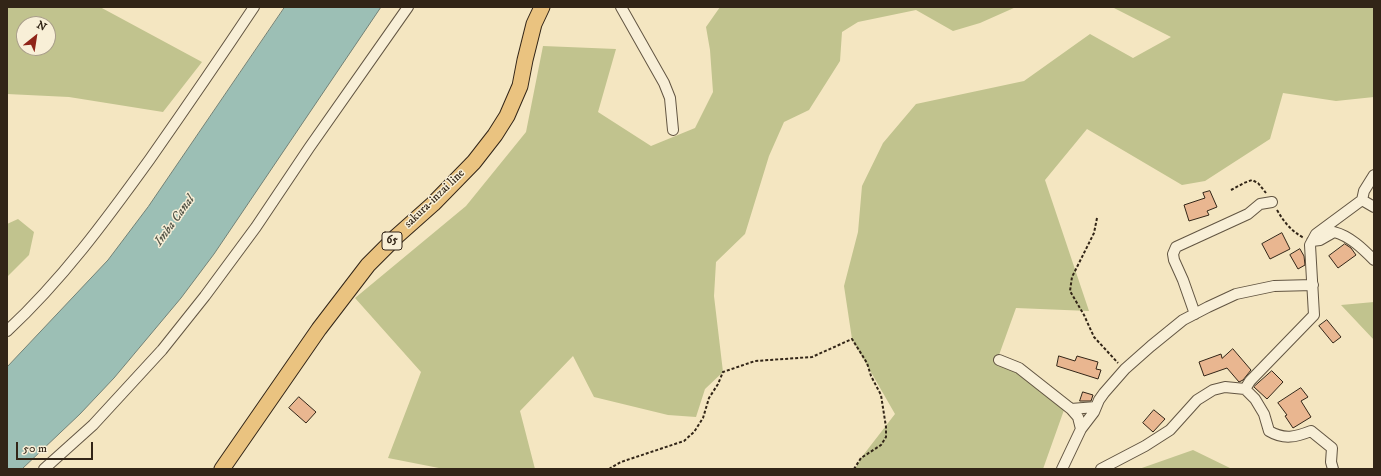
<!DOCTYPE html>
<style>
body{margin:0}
#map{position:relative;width:1381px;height:476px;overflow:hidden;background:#f4e6c1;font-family:"IM FELL DW Pica",serif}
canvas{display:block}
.frame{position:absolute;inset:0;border:8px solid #322517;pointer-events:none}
.north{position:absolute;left:16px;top:16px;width:40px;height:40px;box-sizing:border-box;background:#f8efd7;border:1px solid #a99e8a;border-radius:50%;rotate:30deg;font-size:11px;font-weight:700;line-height:16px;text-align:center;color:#322517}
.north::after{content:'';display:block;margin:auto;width:14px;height:18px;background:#8f2418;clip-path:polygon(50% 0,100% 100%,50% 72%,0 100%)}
.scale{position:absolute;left:16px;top:442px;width:77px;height:18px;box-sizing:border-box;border:2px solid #322517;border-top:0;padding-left:5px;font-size:12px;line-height:14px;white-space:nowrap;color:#322517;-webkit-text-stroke:3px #f8efd7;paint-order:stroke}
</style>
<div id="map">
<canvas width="1381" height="476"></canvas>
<div class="frame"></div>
<div class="north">N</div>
<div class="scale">50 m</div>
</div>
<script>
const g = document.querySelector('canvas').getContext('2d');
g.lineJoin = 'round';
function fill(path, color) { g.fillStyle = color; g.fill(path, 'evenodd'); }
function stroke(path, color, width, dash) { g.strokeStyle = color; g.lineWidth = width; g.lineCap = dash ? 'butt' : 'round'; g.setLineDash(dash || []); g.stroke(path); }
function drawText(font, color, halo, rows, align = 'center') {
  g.font = font + ' "IM FELL DW Pica",serif'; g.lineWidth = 3; g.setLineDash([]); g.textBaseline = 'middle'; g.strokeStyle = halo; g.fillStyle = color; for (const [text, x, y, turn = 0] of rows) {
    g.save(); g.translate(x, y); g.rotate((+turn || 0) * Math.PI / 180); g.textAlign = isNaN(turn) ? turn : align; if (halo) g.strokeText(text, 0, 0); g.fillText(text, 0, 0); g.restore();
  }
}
const green = new Path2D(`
 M7 7H100L202 62 163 112 69 97 7 94ZM24 24H48V48H24Z
 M720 7H1016L980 23 953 31 916 10 858 22 842 32 840 61 809 110 784 122 769 156 745 234 716 262 714 296 723 372 705 389 696 417 668 415 594 397 573 356 520 411 535 469H444L388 458 421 372 355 298 466 206 526 132 543 46 616 49 598 112 651 146 695 128 713 92 710 50 706 27Z
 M1114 7H1374V97L1336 101 1283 93 1270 139 1205 181 1182 185 1087 129 1045 180 1089 311 1016 308 999 355 1064 410 1043 469H855L861 458 895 414 852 339 844 286 858 232 862 186 883 143 916 104 1024 81 1090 34 1133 58 1171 37 1114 8Z
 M18 219 34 232 29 255 7 277V224Z
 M1374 302V340L1341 305Z
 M1193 450 1232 469H1139Z`);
const water = new Path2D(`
 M285 7H381L214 254 181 298 114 378 80 414 22 469H7V367L108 260 148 207Z`);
const building = new Path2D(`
 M1210 191 1217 207 1207 211 1209 215 1189 221 1184 205 1205 198 1203 193Z
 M1282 233 1290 249 1270 259 1262 244Z
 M1345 244 1351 248 1356 255 1338 268 1329 256Z
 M1300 249 1304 256 1305 265 1298 269 1290 255Z
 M1327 320 1341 337 1333 343 1319 326Z
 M1233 349 1251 370 1243 380 1239 382 1227 368 1204 376 1199 362 1221 354 1222 358Z
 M1059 356 1075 361 1077 356 1098 362 1096 369 1101 370 1098 379 1057 366Z
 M1272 371 1283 382 1267 399 1254 387Z
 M1301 388 1308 397 1301 401 1311 417 1293 428 1285 416 1287 415 1278 403Z
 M1083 392 1093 395 1091 401H1080Z
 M299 397 316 412 306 423 289 408Z
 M1154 410 1165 419 1153 432 1143 423Z`);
const path = new Path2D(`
 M1231 190 1244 183 1252 180 1258 183 1266 193
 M1277 210C1284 222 1291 231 1304 238
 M1097 218 1094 233 1072 277 1070 291 1084 315 1094 337 1118 363
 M609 469 621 462 684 441 694 432 703 418 709 398 718 384 723 372 755 361 812 357 852 339 867 363 871 376 881 395 886 427V437L881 445 861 458 854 469`);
const street = new Path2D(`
 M621 7 664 83 670 98 673 130
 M1362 200 1374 207
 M1312 241 1320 240 1334 232C1350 236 1363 249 1374 260
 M1195 314 1183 280 1174 260 1173 254 1176 247 1248 214 1260 204 1272 202
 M7 331C62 280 106 220 150 159 185 109 220 58 254 7
 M999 360 1019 368 1071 409 1078 417 1081 429
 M1245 389 1250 381 1314 315 1310 245 1316 234 1362 200 1364 191 1374 175
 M1071 409 1096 407
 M44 469 93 425 162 350 205 296 256 227 309 148 408 7
 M1062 469 1081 429 1094 412 1099 400 1104 393 1125 369 1151 346 1183 320 1208 307 1236 294 1274 286 1313 285
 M1101 469 1145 446 1170 430 1197 400 1213 390 1225 387 1245 389 1255 399 1264 414 1269 431C1284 440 1296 437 1311 431L1332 448 1331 462 1333 469`);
const primary = new Path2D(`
 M222 469 319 329 368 265 397 236 433 204 474 162 495 135 507 116 520 86 525 60 534 24 542 7`);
const shields = [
 [392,241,20]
];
const shieldNames = [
 ["65",392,241]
];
const streetNames = [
 ["sakura-inzai line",435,199,-44]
];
const waterNames = [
 ["Imba Canal",175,221,-54]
];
fill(green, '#c1c38e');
fill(water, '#9cbfb5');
stroke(water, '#728176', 1);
fill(building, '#e9b690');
stroke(building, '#322517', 1);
stroke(street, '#625542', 12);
stroke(primary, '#322517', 17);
stroke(path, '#322517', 2, [3, 2]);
stroke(street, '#f8efd7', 10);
stroke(primary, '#eac380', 15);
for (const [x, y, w] of shields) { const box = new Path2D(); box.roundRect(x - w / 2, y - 9, w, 18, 3); g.fillStyle = '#f8efd7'; g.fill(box); stroke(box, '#322517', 1); }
drawText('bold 11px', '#322517', null, shieldNames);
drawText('12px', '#322517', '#f8efd7', streetNames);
drawText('italic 13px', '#525346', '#f8efd7', waterNames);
</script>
